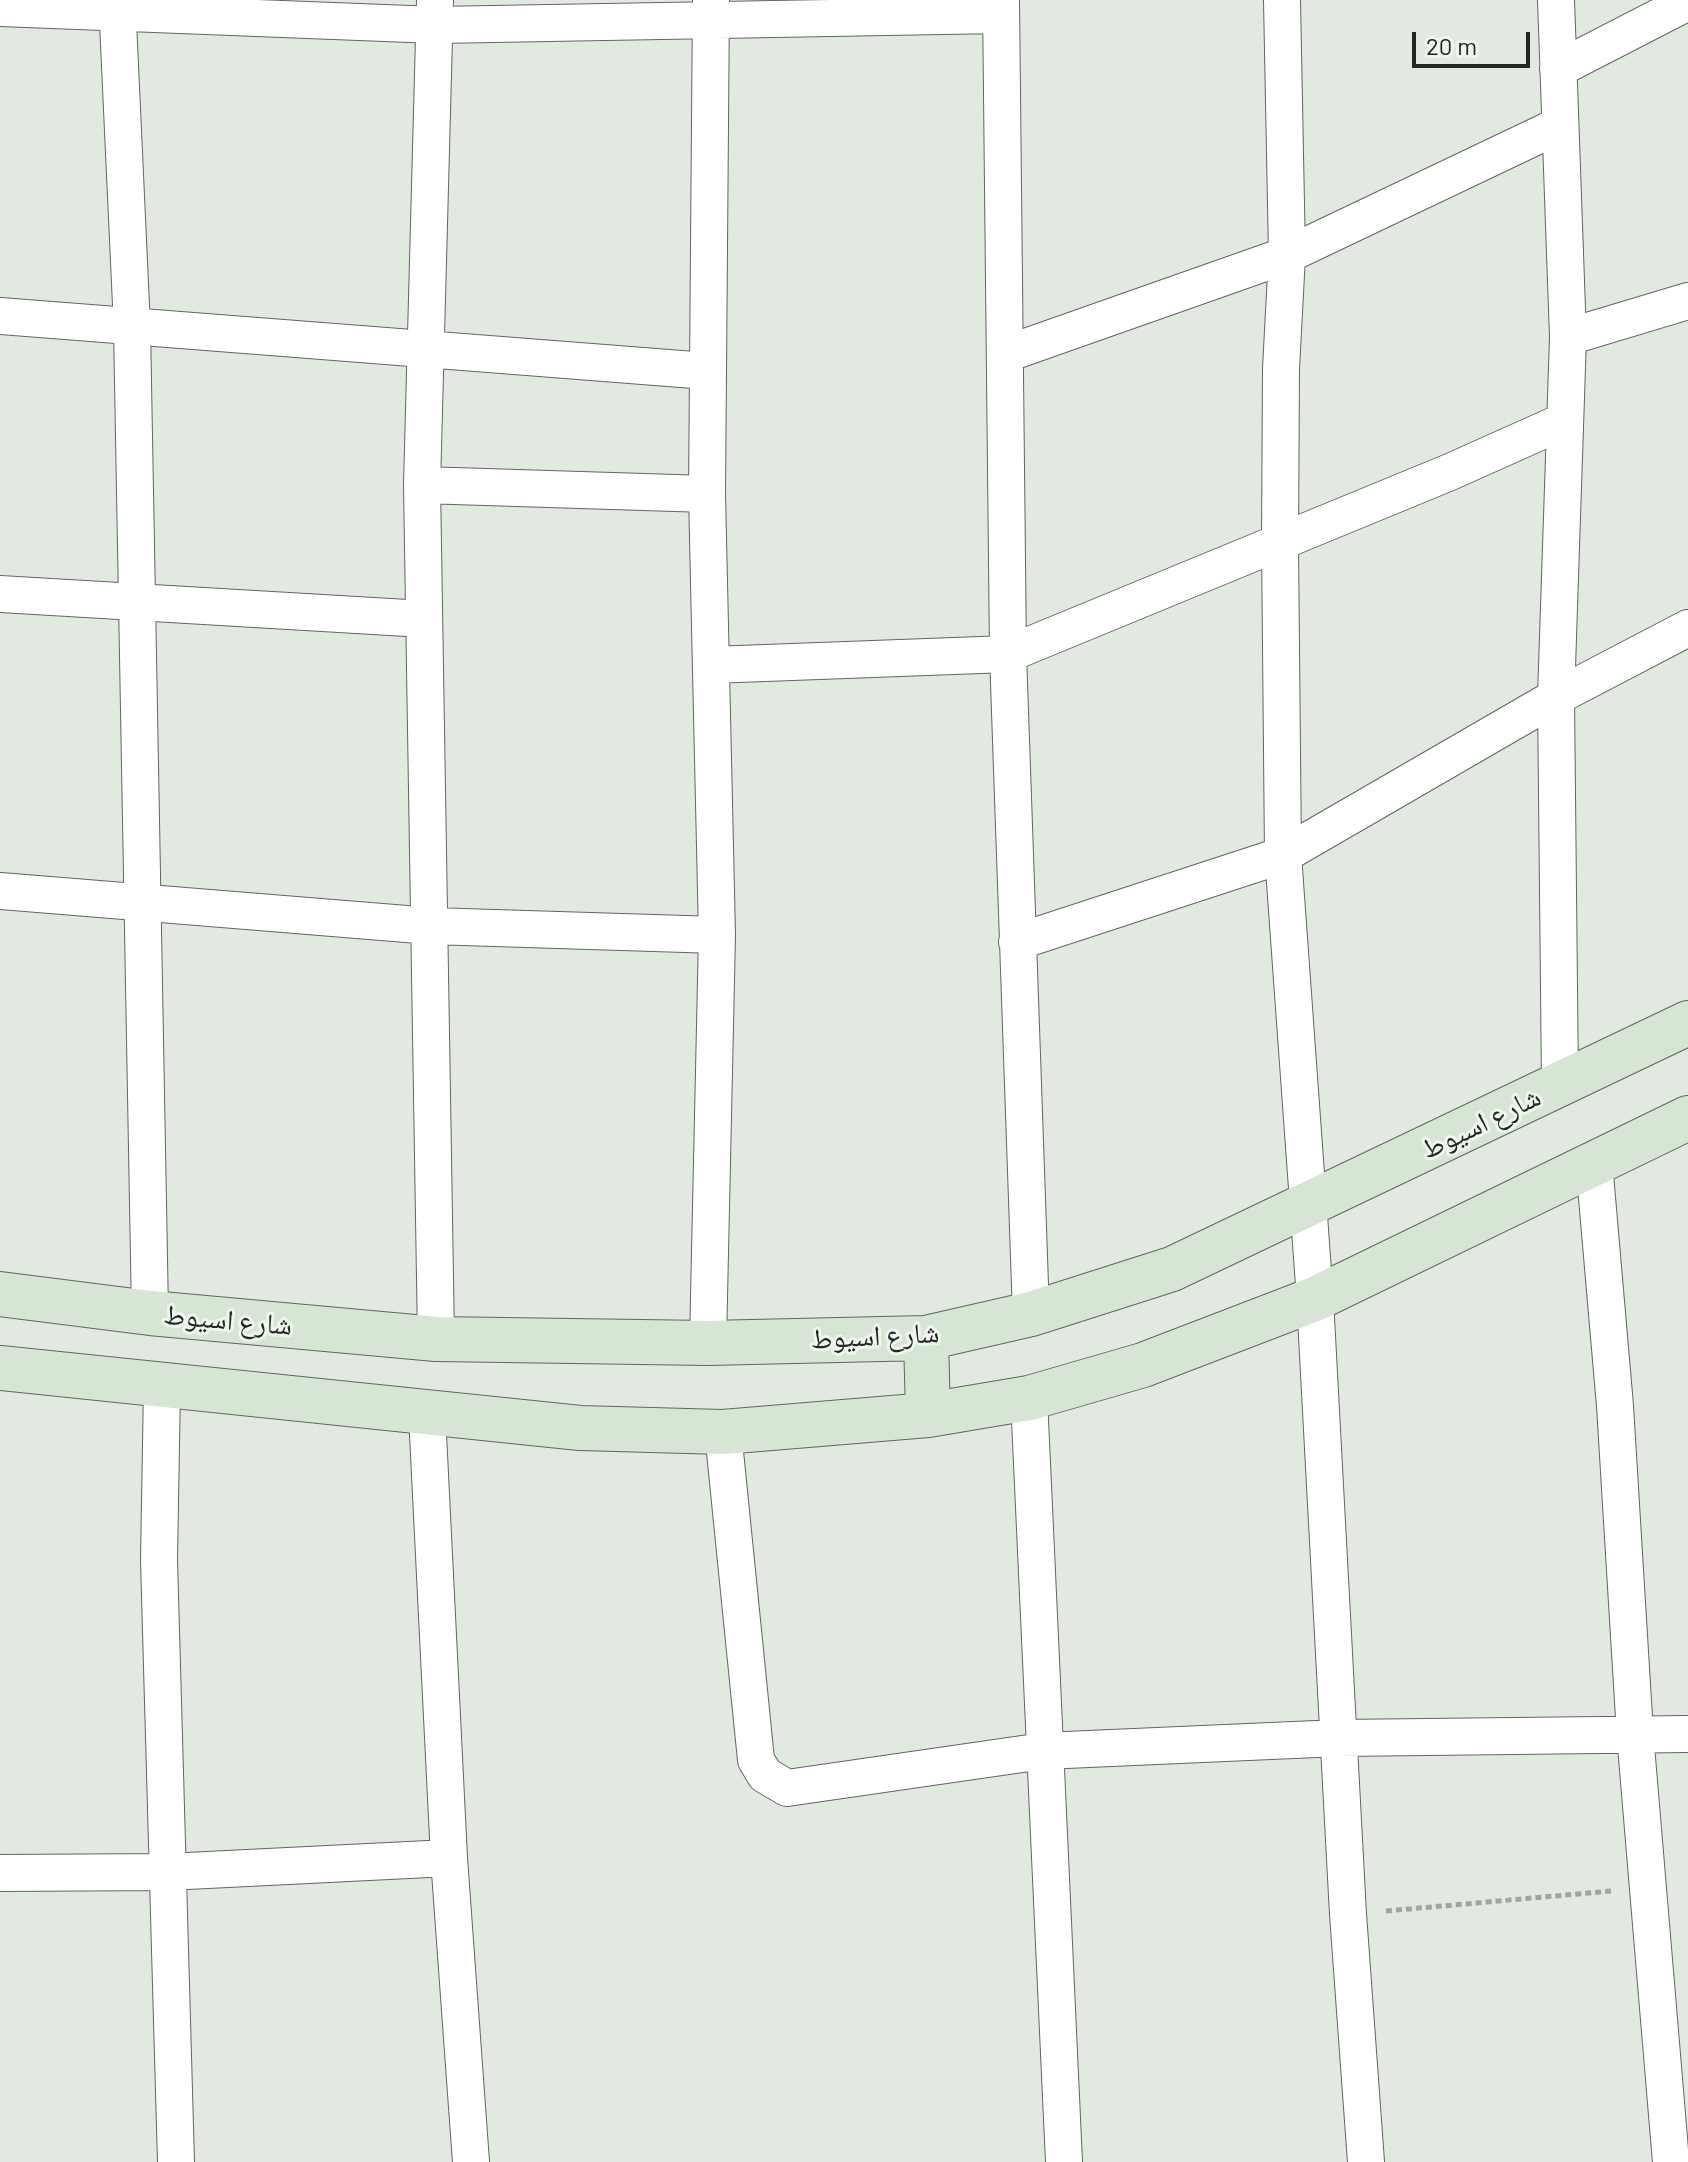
<!DOCTYPE html>
<meta charset="utf-8">
<style>
body{margin:0}
#map{position:relative;width:1688px;height:2162px;overflow:hidden;background:#e1e9e0;font-family:Barlow,sans-serif}
canvas{display:block}
.scale{position:absolute;left:1412px;top:32px;width:118px;height:36px;box-sizing:border-box;border:4px solid #232623;border-top:0;padding-left:10px;font-size:24px;line-height:28px;white-space:nowrap;color:#232623;-webkit-text-stroke:6px #eef6ed;paint-order:stroke}
</style>
<div id="map">
<canvas width="1688" height="2162"></canvas>
<div class="scale">20 m</div>
</div>
<script>
const g = document.querySelector('canvas').getContext('2d');
g.lineJoin = 'round';
function stroke(path, color, width, dash) { g.strokeStyle = color; g.lineWidth = width; g.lineCap = dash ? 'butt' : 'round'; g.setLineDash(dash || []); g.stroke(path); }
function drawText(font, color, halo, rows, align = 'center') {
  g.font = font + ' Barlow,"Noto Naskh Arabic",sans-serif'; g.lineWidth = 6; g.setLineDash([]); g.textBaseline = 'middle'; g.strokeStyle = halo; g.fillStyle = color; for (const [text, x, y, turn = 0] of rows) {
    g.save(); g.translate(x, y); g.rotate((+turn || 0) * Math.PI / 180); g.textAlign = isNaN(turn) ? turn : align; if (halo) g.strokeText(text, 0, 0); g.fillText(text, 0, 0); g.restore();
  }
}
const path = new Path2D(`
 M1386 1911 1611 1891`);
const street = new Path2D(`
 M117 0 132 327 150 1313
 M435 0 422 485 436 1339
 M1001 0 1008 654 1031 1314
 M1282 0 1287 255 1281 369 1280 543 1283 855 1315 1299 1348 1914 1366 2162
 M1556 0 1568 337 1556 697 1560 1085
 M0 8 436 25 1000 15
 M1558 69 1688 2
 M0 316 707 371
 M1568 337 1688 301
 M1006 354 1287 255 1560 125
 M422 485 707 494 717 935 708 1343
 M707 494 711 0
 M0 594 424 619
 M711 665 1008 654 1450 472 1564 421
 M0 891 431 926 717 935
 M1017 942 1283 855 1556 697 1688 628
 M1594 1163 1615 1406 1635 1734 1671 2162
 M162 1387 159 1560 176 2162
 M1029 1398 1064 2162
 M427 1414 449 1858 471 2162
 M723 1432 756 1760 765 1775 787 1788 1043 1751 1339 1738 1688 1734
 M0 1873 167 1872 449 1858`);
const secondary = new Path2D(`
 M0 1294 150 1313 436 1339 708 1343 926 1338 1031 1314 1172 1269 1688 1023
 M926 1338 928 1415
 M0 1368 580 1428 723 1432 928 1415 1029 1398 1143 1365 1315 1299 1688 1118`);
const streetNames = [
 ["شارع اسيوط",1481,1123,-26],
 ["شارع اسيوط",228,1320,5],
 ["شارع اسيوط",875,1336,-3]
];
stroke(street, '#60675f', 38);
stroke(secondary, '#60675f', 46);
stroke(path, '#a0a69f', 5, [6, 4]);
stroke(street, '#fff', 36);
stroke(secondary, '#d6e5d4', 44);
drawText('28px', '#232623', '#eef6ed', streetNames);
</script>
